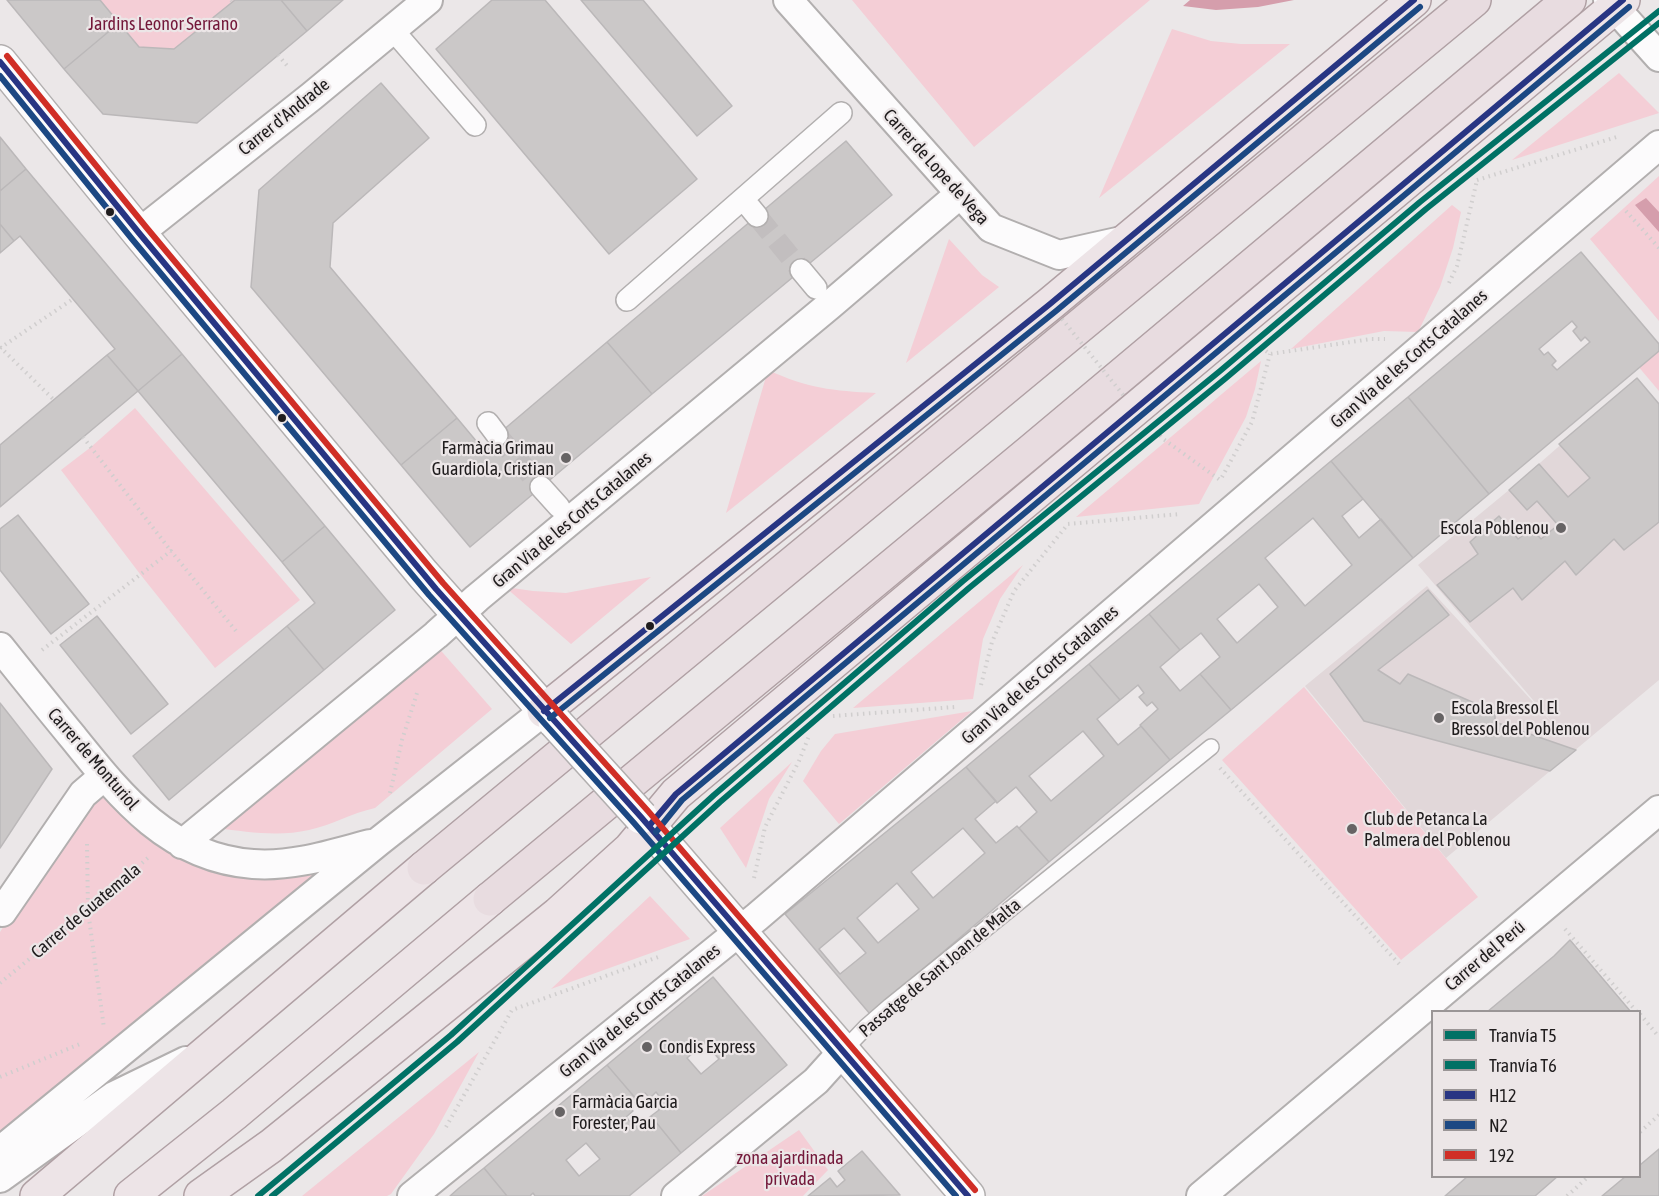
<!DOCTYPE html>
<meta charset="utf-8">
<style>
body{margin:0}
#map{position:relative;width:1659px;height:1196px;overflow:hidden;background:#ebe7e8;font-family:"Asap Condensed",sans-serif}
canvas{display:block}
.legend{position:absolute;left:1431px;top:1010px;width:210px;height:168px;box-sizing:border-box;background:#ece6e7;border:2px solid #9a9596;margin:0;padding:8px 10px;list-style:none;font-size:18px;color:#1f1c1d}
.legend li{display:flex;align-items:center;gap:12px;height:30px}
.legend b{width:30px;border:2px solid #9a9596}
</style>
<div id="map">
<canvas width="1659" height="1196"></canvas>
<ul class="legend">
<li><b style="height:8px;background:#007165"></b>Tranvía T5</li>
<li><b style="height:8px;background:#007165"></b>Tranvía T6</li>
<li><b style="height:8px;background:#283583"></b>H12</li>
<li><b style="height:8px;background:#1c4883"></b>N2</li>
<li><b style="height:8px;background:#d02e26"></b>192</li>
</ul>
</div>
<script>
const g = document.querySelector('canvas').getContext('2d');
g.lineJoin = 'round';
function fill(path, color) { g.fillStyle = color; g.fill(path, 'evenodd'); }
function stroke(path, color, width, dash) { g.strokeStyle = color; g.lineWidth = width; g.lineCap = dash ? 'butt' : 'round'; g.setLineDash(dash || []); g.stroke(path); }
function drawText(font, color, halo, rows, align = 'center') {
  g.font = font + ' "Asap Condensed",sans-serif'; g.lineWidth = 4.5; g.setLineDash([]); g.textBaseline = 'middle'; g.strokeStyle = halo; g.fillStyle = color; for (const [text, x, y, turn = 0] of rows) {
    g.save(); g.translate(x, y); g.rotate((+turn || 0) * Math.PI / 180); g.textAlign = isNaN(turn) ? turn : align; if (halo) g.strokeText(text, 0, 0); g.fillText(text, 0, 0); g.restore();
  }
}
const built = new Path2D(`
 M1637 378 1659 404V680L1446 858 1305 686 1427 586 1556 727 1418 565 1509 490Z`);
const green = new Path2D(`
 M100 0H235L174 49 139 47Z
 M852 0H1150L974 147Z
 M1172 29 1211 41 1241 44H1290L1099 198Z
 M1619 73 1659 113 1512 160Z
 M1659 176V321L1590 239Z
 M1452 205 1461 212 1453 248 1440 287 1418 332 1384 331 1291 349Z
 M949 239 982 275 999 287 906 363Z
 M1659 348V391L1637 365Z
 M1261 361 1255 389 1246 417 1199 504 1076 517Z
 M768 370C807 388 833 391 876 393L726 513Z
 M135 408 300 600 215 668 140 574 61 470 91 447Z
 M1023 565 1000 599 983 639 973 699 853 708Z
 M651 577 571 644 505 587 533 591 566 593Z
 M436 645 492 709 375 808C352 813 332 825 309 830 279 837 247 832 217 828Z
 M1304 687 1478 897 1401 960 1222 760Z
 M972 711 839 824 803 781 821 751 835 734Z
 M792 762 769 799 746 868 720 828Z
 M108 793 145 830 327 865 0 1141V932L68 828Z
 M650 896 690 939 551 989Z
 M479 1052 434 1134 391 1194 387 1196H302Z
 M799 1130 828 1170 803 1196H702Z`);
const water = new Path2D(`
 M1190 0H1294L1258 7 1216 10 1183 6Z
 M1646 198 1659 212V232L1635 205Z`);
const building = new Path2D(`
 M7 0H100L119 23 64 69Z
 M235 0H281L307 31 197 123 103 114 64 69 119 23 139 47 174 49Z
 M281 0H343L307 31Z
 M545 0 697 179 609 254 436 49 492 0Z
 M581 0H643L732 106 697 136Z
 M381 83 429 138 333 223 330 267 457 418 401 465 251 287 259 190Z
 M0 137 26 169 0 191Z
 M846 141 892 195 652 394 607 342Z
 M26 169 182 354 138 391 107 355 115 349 20 236 14 241 0 224V191Z
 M0 224 14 241 0 253Z
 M1581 252 1659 344V351L1489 494 1408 397ZM1572 321 1577 327 1573 331 1581 341 1585 337 1590 342 1557 370 1552 365 1556 361 1548 352 1544 355 1539 349Z
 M607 342 652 394 470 547 401 465 457 418 482 448Z
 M182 354 325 526 282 562 138 391Z
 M107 355 138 391 0 507V445Z
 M1637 378 1659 404V522L1624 550 1614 539 1576 575 1565 561 1522 600 1513 588 1470 622 1437 585 1478 554 1470 542 1499 516 1518 539 1532 529 1541 539 1558 525 1537 501 1527 510 1509 490 1539 464 1568 497 1590 478 1559 444Z
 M1408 397 1489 494 1413 558 1331 461Z
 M1331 461 1363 499 1342 516 1359 538 1381 519 1413 558 1231 710 1200 674 1220 657 1201 633 1180 650 1149 614ZM1313 518 1352 565 1305 606 1265 558ZM1259 584 1278 607 1237 643 1217 619Z
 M18 515 89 604 51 634 0 570V529Z
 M325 526 395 610 324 670 287 626 315 603 282 562Z
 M1428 590 1449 615 1378 670 1400 684 1408 674 1495 712V722L1576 750 1550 771 1364 721 1330 674Z
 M1149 614 1180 650 1160 667 1180 691 1200 674 1231 710 1170 760 1140 725 1158 709 1152 702 1147 706 1139 697 1144 693 1138 685 1120 700 1089 664Z
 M97 616 168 704 131 734 60 645Z
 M287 626 324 670 169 800 133 756Z
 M1089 664 1120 700 1097 719 1118 745 1141 726 1170 760 1049 862 1019 828 1037 812 1016 787 997 803 966 767ZM1083 731 1104 756 1051 801 1029 776Z
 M0 703 52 769 0 848Z
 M966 767 996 801 975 819 996 843 1017 826 1049 862 870 1014 785 914ZM963 828 985 853 933 898 911 872ZM897 883 919 909 878 943 857 918ZM844 928 866 953 840 974 819 949Z
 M1570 940 1631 1012H1487L1554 956Z
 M713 977 787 1065 681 1153 651 1116 659 1110 656 1106 662 1100 656 1092 650 1098 645 1093 637 1100 607 1065ZM705 1043 719 1059 701 1074 687 1058Z
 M607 1065 637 1100 629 1107 633 1111 626 1117 632 1124 639 1119 642 1123 651 1116 681 1153 629 1196H535L533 1193 530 1196H507L484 1168ZM586 1143 600 1159 579 1176 566 1160Z
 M1659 1149V1196H1602L1626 1176H1640V1165Z
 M862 1151 900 1195 808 1196 830 1178 837 1187 845 1180 838 1171Z
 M484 1168 507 1196H450L459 1188Z
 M1468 1176H1558L1535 1196H1445Z`);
const pedestrianTunnel = new Path2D(`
 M757 216 801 270
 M497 435 541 487`);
const path = new Path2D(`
 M231 0 233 2
 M278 55 289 68
 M1477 180 1620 136
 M1626 211 1659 248
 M1449 283 1457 266 1477 180
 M0 347 54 400
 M0 348 73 299
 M1266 351 1270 354 1371 339H1385
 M1156 431 1162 438 1220 480
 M83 437 171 551
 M1222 477 1252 422 1270 354
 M42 650 171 551 236 631
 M981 685 992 642 1014 591 1068 524 1180 514
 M833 716 955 707
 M1220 768 1402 967
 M390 793 402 740 418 690
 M87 844 88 911 104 1028
 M754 878 765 827 799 761 809 736
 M1565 929 1637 1012
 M0 983 88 911 150 856
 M1640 1014 1659 1037
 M0 1077 80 1044
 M446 1127 512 1010 658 957
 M1640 1132 1659 1115
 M1567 1196 1589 1176`);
const service = new Path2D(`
 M843 1051 866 1027 890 1006 1211 747`);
const pedestrian = new Path2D(`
 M392 29 475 125
 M743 199 757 216
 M801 270 816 288
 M627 300 841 113
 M488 423 497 435
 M541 487 559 507`);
const minor = new Path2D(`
 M788 0 991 228 1059 255 1126 240
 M1608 0 1659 57
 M139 233 312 96 428 0
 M0 647C24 677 48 707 72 736 121 797 169 858 253 864 293 867 332 854 370 844
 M182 844 436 635 477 598 830 305 960 194
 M0 910 2 912 83 794 104 776
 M0 1151 378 842 544 711
 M0 1178 114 1096 186 1061
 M412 1196 757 917 1659 145
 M676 1196 816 1081 843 1051
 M1201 1196 1659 810`);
const secondary = new Path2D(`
 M0 62 139 233 423 574 555 722
 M641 817 968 1196`);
const primary = new Path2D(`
 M544 711 1050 304 1414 0
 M37 1196 424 868
 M131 1196 234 1114 490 899
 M201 1196 271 1146 558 914 630 849 676 794 1623 0`);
const trunk = new Path2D(`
 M424 868 1474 0
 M490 899 1031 451 1569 0`);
const pathBridge = new Path2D(`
 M1062 319 1124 396`);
const secondaryBridge = new Path2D(`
 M555 722 641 817`);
const bus1 = new Path2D(`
 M0 62 139 233 436 589 641 817 968 1196
 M544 711 1050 304 1414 0
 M649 826 676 794 1623 0`);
const bus2 = new Path2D(`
 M0 76 132 239 429 595 634 823 956 1196
 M550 718 1056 311 1420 7
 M656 832 682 800 1629 7`);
const bus3 = new Path2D(`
 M7 56 146 227 443 583 648 811 975 1190`);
const tram1 = new Path2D(`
 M258 1196 451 1035 714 795 963 581 1220 371 1420 202 1659 11`);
const tram2 = new Path2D(`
 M272 1196 457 1042 720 802 969 588 1226 378 1426 209 1659 23`);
const markers = [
 [110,212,5,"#1f1c1d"],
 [282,418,5,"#1f1c1d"],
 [566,458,6,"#666364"],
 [1561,528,6,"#666364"],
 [650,626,5,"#1f1c1d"],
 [1439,718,6,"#666364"],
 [1352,829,6,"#666364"],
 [647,1047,6,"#666364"],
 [560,1112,6,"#666364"]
];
const parkNames = [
 ["Jardins Leonor Serrano",163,24],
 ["zona ajardinada",790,1158],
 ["privada",790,1179]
];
const streetNames = [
 ["Carrer d'Andrade",284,117,-39],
 ["Carrer de Lope de Vega",936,167,48],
 ["Gran Via de les Corts Catalanes",1409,359,-41],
 ["Gran Via de les Corts Catalanes",572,520,-40],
 ["Gran Via de les Corts Catalanes",1040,675,-41],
 ["Carrer de Monturiol",93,759,49],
 ["Carrer de Guatemala",86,911,-40],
 ["Carrer del Perú",1485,956,-40],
 ["Passatge de Sant Joan de Malta",940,968,-40],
 ["Gran Via de les Corts Catalanes",640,1011,-39]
];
const poiNames = [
 ["Farmàcia Grimau",554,448,"right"],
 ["Guardiola, Cristian",554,469,"right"],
 ["Escola Poblenou",1549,528,"right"],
 ["Escola Bressol El",1451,708],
 ["Bressol del Poblenou",1451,729],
 ["Club de Petanca La",1364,819],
 ["Palmera del Poblenou",1364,840],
 ["Condis Express",659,1047],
 ["Farmàcia Garcia",572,1102],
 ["Forester, Pau",572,1123]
];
fill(built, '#e1d7d9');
fill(green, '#f4ced6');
fill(water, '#d59eac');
fill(building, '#cbc8c8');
stroke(building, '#bbb8b9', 1.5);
stroke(pedestrianTunnel, '#c2bebf', 21, [21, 10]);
stroke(service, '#b2afaf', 18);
stroke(pedestrian, '#b2afaf', 24);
stroke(minor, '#b2afaf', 32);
stroke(secondary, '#b2afaf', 36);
stroke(primary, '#b0a0a4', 36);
stroke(trunk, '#b0a0a4', 36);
stroke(path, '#d0cece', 4, [1.5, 4.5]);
stroke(service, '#fcfbfc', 15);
stroke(pedestrian, '#fcfbfc', 21);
stroke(minor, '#fcfbfc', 28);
stroke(secondary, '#fcfbfc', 33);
stroke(primary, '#ede4e7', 33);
stroke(trunk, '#e8dce0', 33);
stroke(secondaryBridge, '#b2afaf', 36, []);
stroke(pathBridge, '#d0cece', 4, [1.5, 4.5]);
stroke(secondaryBridge, '#fcfbfc', 33);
stroke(bus1, '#283583', 6);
stroke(bus2, '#1c4883', 6);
stroke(bus3, '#d02e26', 6);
stroke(tram1, '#007165', 6);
stroke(tram2, '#007165', 6);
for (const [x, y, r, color] of markers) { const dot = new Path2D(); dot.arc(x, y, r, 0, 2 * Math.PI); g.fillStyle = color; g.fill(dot); stroke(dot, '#ece6e7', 2); }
drawText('18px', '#731739', '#ece6e7', parkNames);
drawText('18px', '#1f1c1d', '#ece6e7', streetNames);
drawText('18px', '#1f1c1d', '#ece6e7', poiNames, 'left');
</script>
